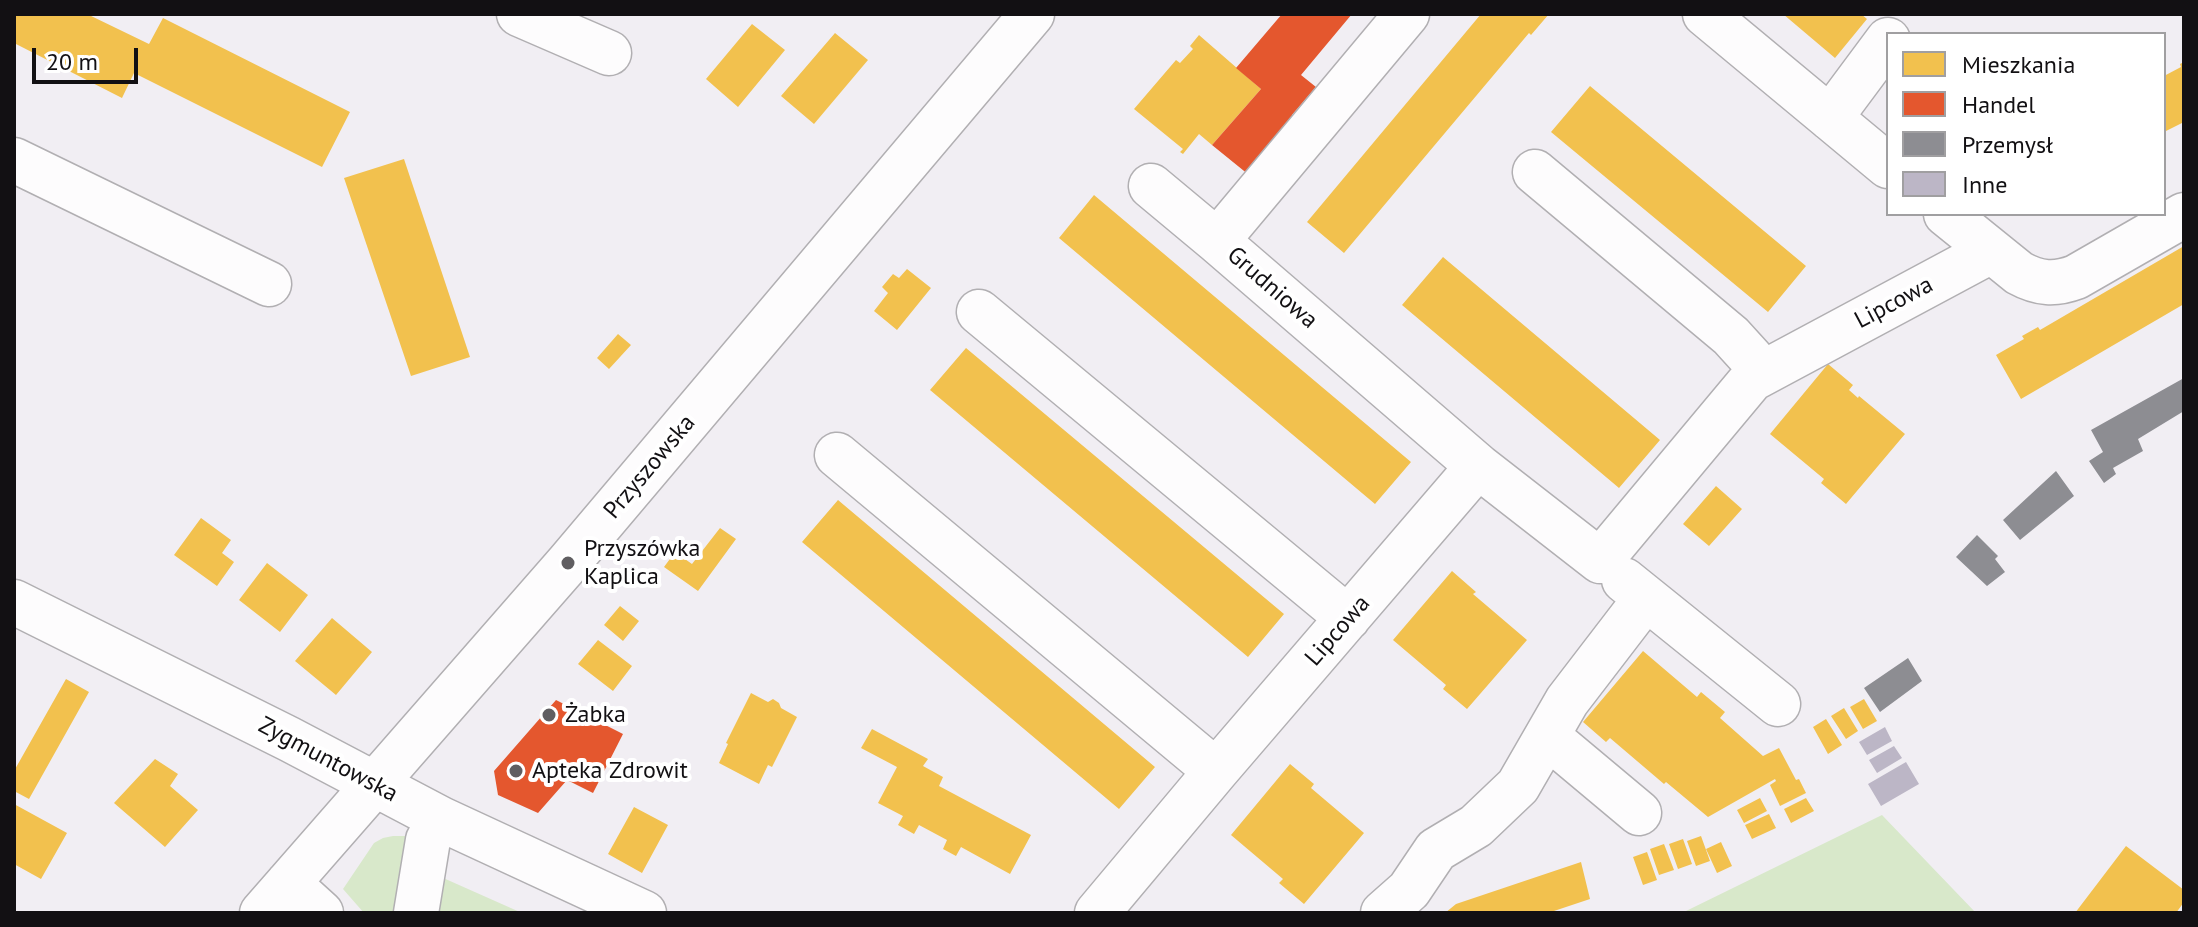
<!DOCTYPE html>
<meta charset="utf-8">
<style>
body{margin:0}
#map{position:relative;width:2198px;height:927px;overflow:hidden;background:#f1eef3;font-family:"PT Sans",sans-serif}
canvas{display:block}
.frame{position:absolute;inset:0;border:16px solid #121013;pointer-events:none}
.legend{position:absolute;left:1886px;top:32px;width:280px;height:184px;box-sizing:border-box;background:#fff;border:2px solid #a09fa1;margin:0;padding:10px 14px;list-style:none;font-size:24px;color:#121013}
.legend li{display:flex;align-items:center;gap:16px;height:40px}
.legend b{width:40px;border:2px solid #a09fa1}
.scale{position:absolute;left:32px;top:48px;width:106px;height:36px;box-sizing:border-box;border:4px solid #121013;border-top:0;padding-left:10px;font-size:24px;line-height:28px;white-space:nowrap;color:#121013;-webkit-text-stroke:6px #fff;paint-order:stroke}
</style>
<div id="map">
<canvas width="2198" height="927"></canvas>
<div class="frame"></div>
<ul class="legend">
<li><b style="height:22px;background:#f2c14e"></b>Mieszkania</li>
<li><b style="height:22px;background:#e4572e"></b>Handel</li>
<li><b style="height:22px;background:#8d8d92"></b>Przemysł</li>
<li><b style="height:22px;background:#bcb6c6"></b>Inne</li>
</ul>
<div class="scale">20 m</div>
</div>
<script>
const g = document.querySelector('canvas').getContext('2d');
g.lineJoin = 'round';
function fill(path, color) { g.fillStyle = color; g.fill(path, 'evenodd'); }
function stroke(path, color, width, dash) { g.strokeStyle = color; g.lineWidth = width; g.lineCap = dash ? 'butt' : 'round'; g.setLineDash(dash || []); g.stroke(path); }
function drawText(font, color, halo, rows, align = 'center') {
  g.font = font + ' "PT Sans",sans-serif'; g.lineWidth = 8; g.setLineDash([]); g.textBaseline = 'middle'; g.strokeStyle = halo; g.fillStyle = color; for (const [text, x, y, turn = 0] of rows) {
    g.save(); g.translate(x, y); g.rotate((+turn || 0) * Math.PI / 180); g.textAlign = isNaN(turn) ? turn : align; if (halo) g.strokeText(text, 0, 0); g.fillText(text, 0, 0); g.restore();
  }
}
const green = new Path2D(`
 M1882 815 1976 913H1675L1686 911Z
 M393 836H406L416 843 406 913H364L343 889 374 843 383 838Z
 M432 873 522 913H426Z`);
const homes = new Path2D(`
 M14 14H87L149 44 163 18 350 112 322 167 134 73 122 98 14 43Z
 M1481 14H1549L1531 35 1529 33 1344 253 1307 222Z
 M1783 14H1861L1867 19 1835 58Z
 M752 24 785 50 738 107 706 79Z
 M835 33 868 60 814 124 781 96Z
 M1199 35 1261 89 1212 145 1199 134 1183 154 1180 152 1183 149 1134 109 1176 60 1180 63 1193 49 1190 46Z
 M2184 62V122L2164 132V76L2181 67 2180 64Z
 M1590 86 1806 266 1768 312 1551 132Z
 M404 159 470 357 411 376 344 178Z
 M1094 195 1411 462 1375 504 1059 238Z
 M2184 246V304L2021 399 1996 355 2024 339 2022 336 2038 327 2040 330Z
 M1443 257 1660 440 1619 488 1402 305Z
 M907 269 931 288 897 330 874 311 888 293 882 287 893 274 899 278Z
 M618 334 631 345 609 369 597 358Z
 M966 348 1284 614 1248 657 930 390Z
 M1828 364 1853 385 1849 390 1858 398 1859 396 1905 434 1846 504 1821 483 1824 479 1770 434Z
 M1716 486 1742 509 1709 546 1683 524Z
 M838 500 1155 767 1119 809 802 542Z
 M201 518 231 540 222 553 234 562 217 586 174 555Z
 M720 528 736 539 698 591 664 567 675 552 692 564Z
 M267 563 308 595 280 632 239 600Z
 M1452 571 1476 592 1473 594 1527 640 1467 709 1443 689 1446 685 1393 640Z
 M620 606 639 621 623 641 604 625Z
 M332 618 372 652 336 695 295 661Z
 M598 640 632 666 613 691 578 664Z
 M1643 651 1697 697 1701 692 1725 712 1720 718 1763 756 1779 748 1796 780 1799 779 1806 793 1780 806 1770 785 1776 781 1775 779 1708 817 1666 782 1664 784 1610 738 1606 742 1583 722Z
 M66 679 89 692 29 799 14 791V771Z
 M751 693 768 702 773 699 779 703 781 708 797 717 772 767 768 765 759 784 719 763 728 744 726 743Z
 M1864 699 1877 721 1863 729 1850 707Z
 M1844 708 1858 731 1846 739 1831 716Z
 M1826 719 1842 745 1828 754 1813 727Z
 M872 729 928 759 923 766 943 777 939 786 1031 835 1010 874 961 847 956 856 943 849 947 840 919 825 914 834 898 825 903 816 878 803 897 767 861 748Z
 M155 759 178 774 170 786 198 810 165 847 114 803Z
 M1290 764 1314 784 1311 788 1364 833 1304 904 1279 883 1283 879 1231 835Z
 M1760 798 1767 811 1744 823 1737 810Z
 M1806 798 1814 811 1791 823 1784 809Z
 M14 804 67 833 41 879 14 864Z
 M634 807 668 825 642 873 608 854Z
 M1769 814 1776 828 1752 839 1745 825Z
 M1701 836 1710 861 1696 866 1687 841Z
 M1683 839 1692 864 1678 869 1669 844Z
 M1721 842 1732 866 1717 873 1706 849Z
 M1664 844 1674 870 1659 875 1650 849Z
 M2126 846 2184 890V902L2176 913H2075Z
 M1647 852 1657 880 1643 885 1633 857Z
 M1581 862 1590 899 1548 913H1445L1456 904Z`);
const shops = new Path2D(`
 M1282 14H1352L1301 75 1316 87 1292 115 1297 119 1249 175 1212 145 1261 89 1236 68Z
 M556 700 623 734 593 793 567 780 538 813 498 795 494 771Z`);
const industry = new Path2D(`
 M2184 378V411L2138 439 2143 451 2113 468 2116 474 2104 483 2089 461 2103 452 2091 430Z
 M2056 471 2074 496 2020 540 2003 520Z
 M1977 535 1998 556 1995 559 2005 572 1987 586 1956 557Z
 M1908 658 1922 681 1880 712 1864 688Z`);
const building = new Path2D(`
 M1885 727 1892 741 1867 755 1859 742Z
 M1894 746 1902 758 1877 773 1869 760Z
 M1906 762 1919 784 1881 806 1868 784Z`);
const minor = new Path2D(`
 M519 14 609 53
 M1407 14 1217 241 1478 466
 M1705 14 1888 166
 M1830 118 1888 40
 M14 160 269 284
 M1535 172 1731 336 1751 358 1761 374
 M1151 186 1217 241
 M1946 214 2019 273C2039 284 2055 285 2076 277L2184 215
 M979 312 1348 618
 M837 455 1216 771
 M1624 580 1778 704
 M14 602 289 739 441 819 644 913
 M1547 736 1639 813
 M288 883 321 913
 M262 913 568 563 1032 14
 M416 913 428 840
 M1097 913 1216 771 1478 466 1600 561 1752 379 1991 251
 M1383 913 1409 890 1436 850 1476 826 1518 786 1567 701 1646 598`);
const markers = [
 [568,563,8,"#605e61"],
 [549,715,8,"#605e61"],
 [516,771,8,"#605e61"]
];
const streetNames = [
 ["Grudniowa",1272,288,41],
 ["Lipcowa",1894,303,-28],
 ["Przyszowska",650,467,-50],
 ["Lipcowa",1338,631,-49],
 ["Zygmuntowska",328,760,28]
];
const poiNames = [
 ["Przyszówka",584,549],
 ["Kaplica",584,577],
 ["Żabka",565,715],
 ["Apteka Zdrowit",532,771]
];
fill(green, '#d8e8ca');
fill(homes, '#f2c14e');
fill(shops, '#e4572e');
fill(industry, '#8d8d92');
fill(building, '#bcb6c6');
stroke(minor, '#b1afb2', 47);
stroke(minor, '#fdfcfd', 44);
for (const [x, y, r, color] of markers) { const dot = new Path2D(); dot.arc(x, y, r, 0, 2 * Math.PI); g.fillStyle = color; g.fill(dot); stroke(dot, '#fff', 3); }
drawText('24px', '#121013', '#fff', streetNames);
drawText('24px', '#121013', '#fff', poiNames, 'left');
</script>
